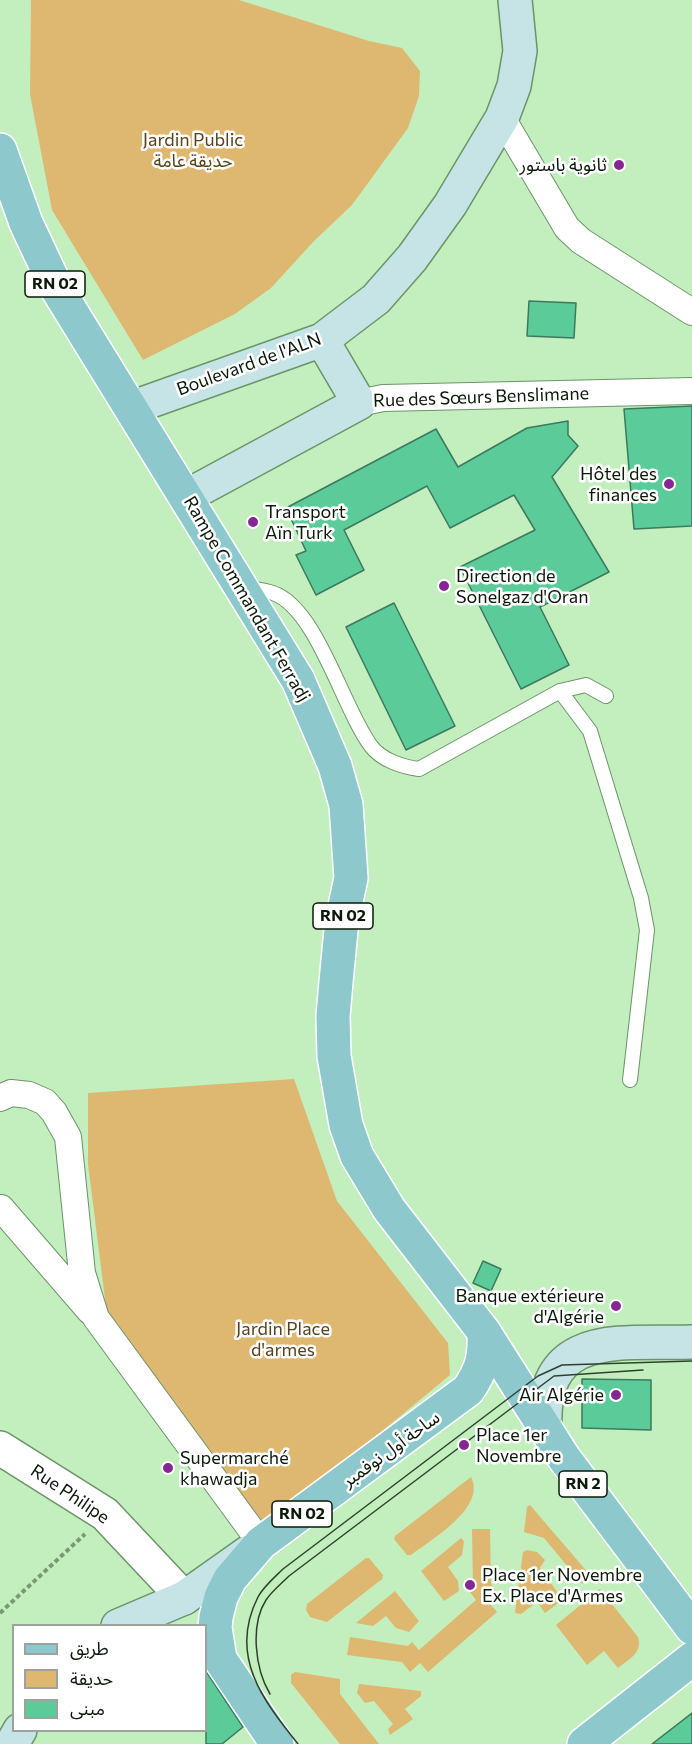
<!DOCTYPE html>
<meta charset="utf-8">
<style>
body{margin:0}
#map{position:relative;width:692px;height:1744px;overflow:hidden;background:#c3eebe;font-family:Commissioner,"Noto Sans Arabic",sans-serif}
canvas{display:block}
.legend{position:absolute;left:12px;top:1624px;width:195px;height:108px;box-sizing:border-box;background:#fff;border:2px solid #9da39c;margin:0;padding:8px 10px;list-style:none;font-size:18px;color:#0a1908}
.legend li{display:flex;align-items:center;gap:12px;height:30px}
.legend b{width:30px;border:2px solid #9da39c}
</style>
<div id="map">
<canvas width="692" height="1744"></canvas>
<ul class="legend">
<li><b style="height:8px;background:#8cc8cc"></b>طريق</li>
<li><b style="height:16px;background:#deb871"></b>حديقة</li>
<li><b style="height:16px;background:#5bcb9a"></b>مبنى</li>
</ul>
</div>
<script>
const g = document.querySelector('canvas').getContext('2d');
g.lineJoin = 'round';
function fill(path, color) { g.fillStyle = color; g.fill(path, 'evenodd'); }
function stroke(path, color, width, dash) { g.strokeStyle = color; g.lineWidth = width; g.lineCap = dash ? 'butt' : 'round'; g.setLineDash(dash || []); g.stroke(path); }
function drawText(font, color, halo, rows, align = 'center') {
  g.font = font + ' Commissioner,"Noto Sans Arabic",sans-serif'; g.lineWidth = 5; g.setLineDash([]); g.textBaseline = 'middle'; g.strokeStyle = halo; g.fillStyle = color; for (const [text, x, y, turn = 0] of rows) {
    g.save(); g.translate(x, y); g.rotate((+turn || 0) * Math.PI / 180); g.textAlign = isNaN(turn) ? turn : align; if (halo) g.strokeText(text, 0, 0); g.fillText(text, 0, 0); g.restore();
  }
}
const green = new Path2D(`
 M31 0H239L369 41 402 48 420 71 419 96 408 128 352 205 314 241 271 288 235 314 143 360 52 210 30 94Z
 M294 1079 337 1201 448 1343 450 1375 265 1528 107 1315 88 1164V1093Z
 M471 1477C487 1507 431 1540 411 1555H407L394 1539 395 1536Z
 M530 1505 590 1575 582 1584 544 1538 524 1532 527 1507Z
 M472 1529H490L491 1584 499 1594 489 1603 497 1612 428 1672 420 1663 410 1672 402 1662 347 1655 350 1637 408 1646 412 1642 419 1650 476 1600 470 1592 473 1588Z
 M461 1538 464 1541 462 1555 448 1567 458 1581 459 1591 444 1601 421 1571Z
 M527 1550 537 1552 545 1560 540 1568 558 1593 564 1589 569 1592V1595L545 1613 537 1602 521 1614 515 1613 523 1552Z
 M366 1558H369L383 1575 382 1579 327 1622 310 1617 306 1610 307 1604Z
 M600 1589 638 1637C643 1653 629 1659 618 1668L604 1651 587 1665 556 1625Z
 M395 1591 419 1621 409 1632 396 1628 386 1616 373 1626 356 1623Z
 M295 1672 340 1679V1694L379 1744H340L291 1683V1675Z
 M359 1684 421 1691V1696L405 1709 413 1719 390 1735 388 1729 393 1724 374 1701 365 1703 357 1693Z`);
const building = new Path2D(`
 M529 301 576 303 574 338 527 336Z
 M692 406V526L634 529 624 409Z
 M568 421V435L578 446 552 477 609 572 540 607 569 665 521 689 460 567 535 530 514 495 450 528 427 486 344 530 364 570 316 595 296 555 306 551 286 508 436 429 458 467 527 428Z
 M394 603 455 726 406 750 346 627Z
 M483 1261 501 1269 491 1291 473 1283Z
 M582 1379 651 1380V1430L582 1428Z
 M206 1671 243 1727 222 1744H206Z
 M692 1713V1744H652Z`);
const path = new Path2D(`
 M0 1613 85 1534`);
const service = new Path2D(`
 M246 588C254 589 265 590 273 593 317 608 343 709 371 746 381 760 403 767 419 769L560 691 586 685 606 696
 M560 691 590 731 641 898 647 930 630 1080`);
const minor = new Path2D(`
 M502 118 567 228 581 241 692 312
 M359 403 383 398 692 391
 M0 1098 11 1093 29 1095 45 1102 54 1112 68 1137 82 1273 96 1318 261 1543
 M1 1208 90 1311`);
const tertiary = new Path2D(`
 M0 1448 105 1514 184 1598`);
const secondary = new Path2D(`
 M131 408 322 340 376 299 412 258 450 205 502 118 514 86 520 51 515 0
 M187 496 359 403 322 340
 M545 1429C540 1328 621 1344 692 1342
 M118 1626 184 1598 249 1552
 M12 1744 20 1730`);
const primary = new Path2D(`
 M0 150 26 223 56 287 298 680 335 766 346 805 351 878 342 920 337 971 333 1016 334 1056 346 1125 357 1156 389 1209 484 1332 564 1458 692 1628
 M277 1744 220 1659 215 1628 216 1617 221 1597 230 1579 261 1543 468 1390C482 1370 485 1357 484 1332
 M584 1744 692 1659`);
const tram = new Path2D(`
 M270 1694C255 1669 250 1625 266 1600 272 1591 282 1583 289 1576L554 1376 643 1370
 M298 1744C263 1700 228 1656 258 1597 263 1587 275 1577 283 1569L538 1376 562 1365 692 1361`);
const markers = [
 [619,165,6,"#852792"],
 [669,484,6,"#852792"],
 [253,522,6,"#852792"],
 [444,586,6,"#852792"],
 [616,1306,6,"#852792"],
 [616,1395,6,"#852792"],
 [464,1445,6,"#852792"],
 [168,1468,6,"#852792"],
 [470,1585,6,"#852792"]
];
const shields = [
 [55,284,60],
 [343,916,60],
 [583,1484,48],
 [302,1514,60]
];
const shieldNames = [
 ["RN 02",55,284],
 ["RN 02",343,916],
 ["RN 2",583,1484],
 ["RN 02",302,1514]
];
const parkNames = [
 ["Jardin Public",193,140],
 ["حديقة عامة",193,161],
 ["Jardin Place",283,1329],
 ["d'armes",283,1350]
];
const poiNames = [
 ["ثانوية باستور",607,165,"right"],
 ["Hôtel des",657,474,"right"],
 ["finances",657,495,"right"],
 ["Transport",265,512],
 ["Aïn Turk",265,533],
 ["Direction de",456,576],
 ["Sonelgaz d'Oran",456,597],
 ["Banque extérieure",604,1296,"right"],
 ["d'Algérie",604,1317,"right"],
 ["Air Algérie",604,1395,"right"],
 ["Place 1er",476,1435],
 ["Novembre",476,1456],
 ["Supermarché",180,1458],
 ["khawadja",180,1479],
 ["Place 1er Novembre",482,1575],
 ["Ex. Place d'Armes",482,1596]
];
const streetNames = [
 ["Boulevard de l'ALN",249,364,-20],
 ["Rue des Sœurs Benslimane",481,397,-2],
 ["Rampe Commandant Ferradj",247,599,60],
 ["ساحة أول نوفمبر",391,1449,-36],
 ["Rue Philipe",70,1494,34]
];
fill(green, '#deb871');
fill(building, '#5bcb9a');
stroke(building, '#3c795d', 1.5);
stroke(service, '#6c9468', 16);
stroke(minor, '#6c9468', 28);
stroke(tertiary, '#6c9468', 36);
stroke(secondary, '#6c9468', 36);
stroke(primary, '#fff', 36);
stroke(path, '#799975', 4, [4.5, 3]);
stroke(service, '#fff', 14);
stroke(minor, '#fff', 26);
stroke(tertiary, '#fff', 33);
stroke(secondary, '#c6e3e6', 33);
stroke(primary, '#8cc8cc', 33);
stroke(tram, '#2e422b', 1.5);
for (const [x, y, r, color] of markers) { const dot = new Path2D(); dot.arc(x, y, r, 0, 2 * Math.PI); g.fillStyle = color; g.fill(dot); stroke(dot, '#fff', 2); }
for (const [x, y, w] of shields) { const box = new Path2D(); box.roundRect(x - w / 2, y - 13, w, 26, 4.5); g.fillStyle = '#fff'; g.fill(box); stroke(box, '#0a1908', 1.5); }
drawText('bold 16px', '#0a1908', null, shieldNames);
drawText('18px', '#56421a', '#fff', parkNames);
drawText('18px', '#0a1908', '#fff', poiNames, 'left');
drawText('18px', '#0a1908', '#fff', streetNames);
</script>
